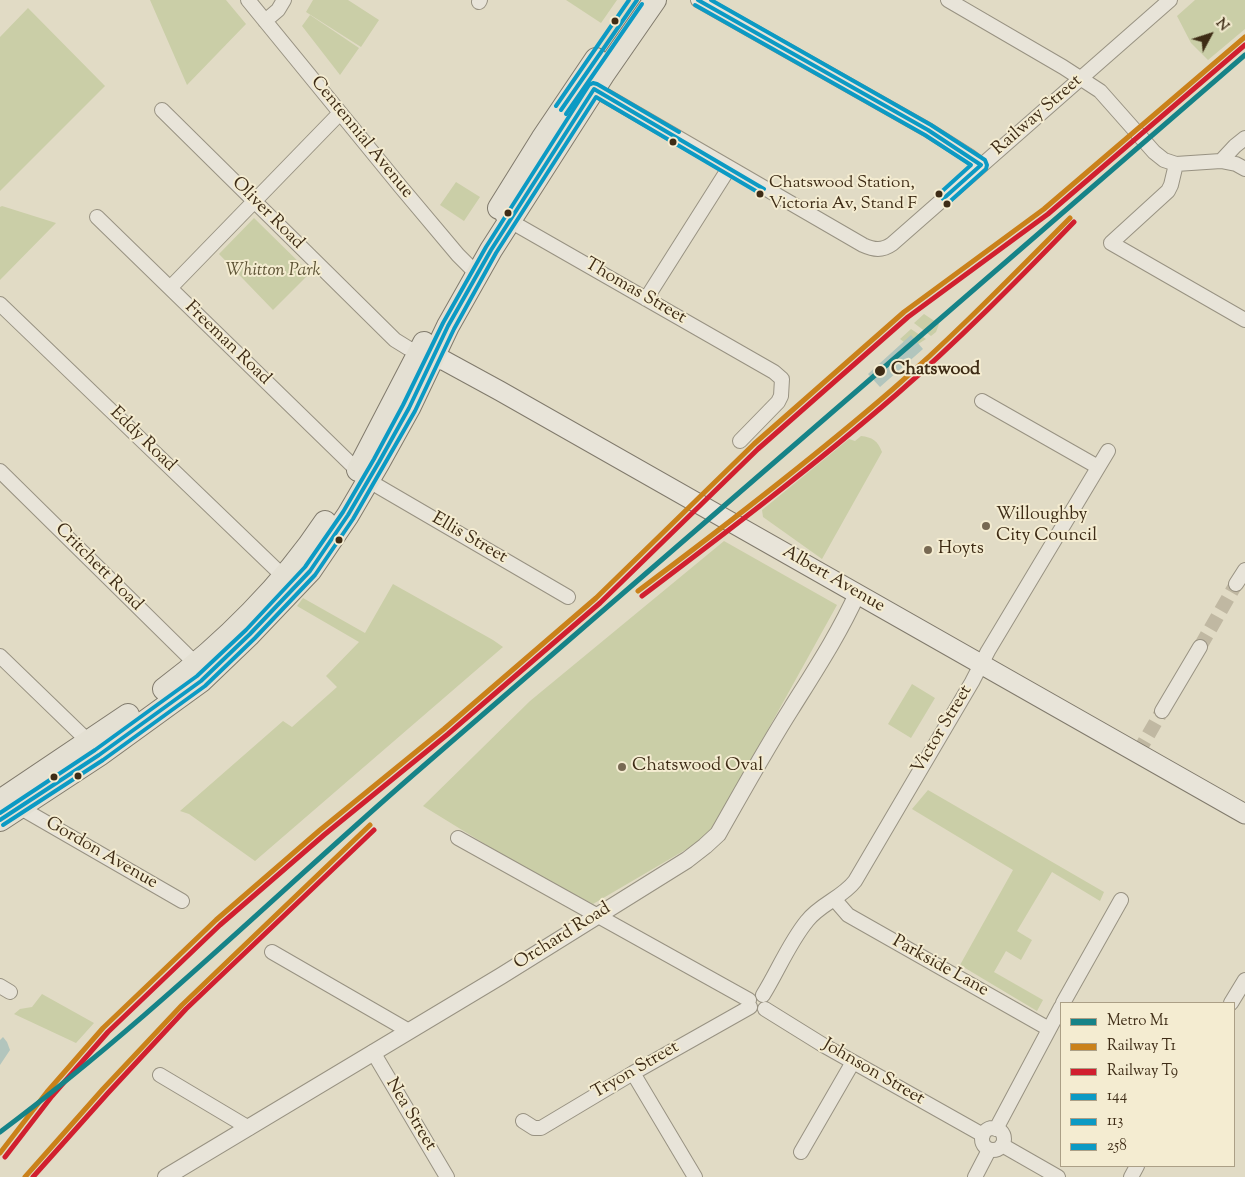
<!DOCTYPE html>
<style>
body{margin:0}
#map{position:relative;width:1245px;height:1177px;overflow:hidden;background:#e1dbc5;font-family:"Sorts Mill Goudy",serif}
canvas{display:block}
.legend{position:absolute;left:1060px;top:1002px;width:175px;height:165px;box-sizing:border-box;background:#f4ecd1;border:1px solid #ab9f86;margin:0;padding:6px 9px;list-style:none;font-size:15px;color:#3e2c16}
.legend li{display:flex;align-items:center;gap:10px;height:25px}
.legend b{width:25px;border:1px solid #ab9f86}
.north{position:absolute;left:1185px;top:10px;width:50px;height:50px;-webkit-text-stroke:4px #f4ecd1;paint-order:stroke;rotate:50deg;font-size:14px;font-weight:700;line-height:20px;text-align:center;color:#3e2c16}
.north::after{content:'';display:block;margin:auto;width:18px;height:22px;background:#3e2c16;clip-path:polygon(50% 0,100% 100%,50% 72%,0 100%)}
</style>
<div id="map">
<canvas width="1245" height="1177"></canvas>
<ul class="legend">
<li><b style="height:6px;background:#168388"></b>Metro M1</li>
<li><b style="height:6px;background:#ca811a"></b>Railway T1</li>
<li><b style="height:6px;background:#d11f2f"></b>Railway T9</li>
<li><b style="height:6px;background:#0c9ac4"></b>144</li>
<li><b style="height:6px;background:#0c9ac4"></b>113</li>
<li><b style="height:6px;background:#0c9ac4"></b>258</li>
</ul>
<div class="north">N</div>
</div>
<script>
const g = document.querySelector('canvas').getContext('2d');
g.lineJoin = 'round';
function fill(path, color) { g.fillStyle = color; g.fill(path, 'evenodd'); }
function stroke(path, color, width, dash) { g.strokeStyle = color; g.lineWidth = width; g.lineCap = dash ? 'butt' : 'round'; g.setLineDash(dash || []); g.stroke(path); }
function drawText(font, color, halo, rows, align = 'center') {
  g.font = font + ' "Sorts Mill Goudy",serif'; g.lineWidth = 4; g.setLineDash([]); g.textBaseline = 'middle'; g.strokeStyle = halo; g.fillStyle = color; for (const [text, x, y, turn = 0] of rows) {
    g.save(); g.translate(x, y); g.rotate((+turn || 0) * Math.PI / 180); g.textAlign = isNaN(turn) ? turn : align; if (halo) g.strokeText(text, 0, 0); g.fillText(text, 0, 0); g.restore();
  }
}
const green = new Path2D(`
 M150 0H226L246 24 187 85Z
 M313 0H348L379 20 361 47 306 12Z
 M566 0H617L601 23Z
 M1195 0H1245V29L1208 60 1191 43 1177 16Z
 M28 8 105 86 0 191V37Z
 M310 15 359 48 340 75 302 26Z
 M456 182 480 197 464 221 440 205Z
 M2 206 56 223 0 280V207Z
 M254 218 310 273 273 310 219 254Z
 M924 314 939 324 936 332 931 336 914 323Z
 M911 329 926 339 912 348 900 339Z
 M861 436C872 437 878 441 882 452L822 559 763 517 762 510 849 439 855 441Z
 M724 541 837 605 709 836 593 904 524 868 423 806 530 701Z
 M393 584 493 640 503 647 255 861 189 814 180 811 283 721 292 727 337 687 326 676 359 642 297 606 303 598 365 633Z
 M912 684 935 698 911 738 888 724Z
 M928 790 1104 892 1100 901 1052 872 1017 931 1032 940 1021 960 1006 951 994 972 1043 1000 1037 1011 960 965 1013 870 912 809Z
 M42 994 94 1023 76 1043 14 1014 20 1009 32 1007Z`);
const water = new Path2D(`
 M911 335 923 349 880 387 868 374Z
 M3 1037 7 1042 10 1050 0 1065V1040Z`);
const minorTunnel = new Path2D(`
 M1200 647 1236 584
 M1138 753 1162 711`);
const minor = new Path2D(`
 M248 0 400 186 458 255 477 274
 M698 0 928 130 969 156 981 165
 M948 0 1063 67 1100 91 1154 152 1164 160 1176 164 1221 161 1236 164 1245 169
 M479 2 480 0
 M265 21 278 10 284 0
 M587 85 863 245C874 250 882 251 892 244L1170 0
 M162 110 395 340 408 348 419 352
 M1221 161 1235 146 1245 138
 M1176 164 1171 185 1168 191 1111 243 1245 320
 M97 217 357 470
 M503 217 774 372 782 379 781 396 778 402 740 441
 M170 288 340 113
 M646 299 729 168
 M0 304 284 577
 M982 401 1098 467
 M0 471 196 664
 M369 481 568 597
 M1236 584 1245 570
 M0 656 89 742
 M1162 711 1200 647
 M19 807 182 901
 M458 838 749 1000
 M835 900 848 915 1049 1029
 M272 952 409 1031
 M0 986 10 992
 M763 995C778 971 789 943 807 921 820 904 842 898 855 881L972 682 988 651 1108 451
 M1063 1003 1121 900
 M1231 1003 1245 980
 M765 1009 823 1045 983 1135
 M373 1052 447 1177
 M633 1073 695 1177
 M160 1075 249 1128
 M523 1121 534 1128H541L633 1073 750 1007
 M982 1139a11 11 0 1 1 22 0a11 11 0 1 1-22 0Z
 M996 1129 1061 1007
 M1002 1145 1058 1177
 M801 1152 853 1062
 M975 1177 989 1150
 M1131 1177 1137 1166`);
const tertiary = new Path2D(`
 M166 1177 501 976 687 860 705 846 718 834C742 792 765 750 791 709 814 672 839 634 857 594`);
const secondary = new Path2D(`
 M420 353 445 361 500 391 1245 814`);
const trunk = new Path2D(`
 M499 208 542 139 596 59
 M358 470 424 343
 M164 689C223 645 284 584 325 522
 M0 801 128 715
 M0 820 99 755 201 681 250 634 310 571 348 515 379 462 409 408 448 326 491 250 603 75 655 0`);
const bus1 = new Path2D(`
 M698 0 928 130 981 165 943 199
 M561 110 637 0
 M0 820 99 755 201 681 250 634 310 571 348 515 379 462 409 408 448 326 491 250 594 89 764 189`);
const bus2 = new Path2D(`
 M695 5 925 135 971 165 939 194
 M566 114 642 4
 M3 825 103 760 205 686 255 638 315 575 353 519 415 411 454 329 496 253 596 97 761 194`);
const bus3 = new Path2D(`
 M711 0 931 125 985 160 987 165 986 169 947 204
 M556 106 629 0
 M0 813 95 750 197 676 246 630 305 567 343 512 374 459 403 405 443 323 486 247 589 85 593 83 597 84 679 132`);
const rail1 = new Path2D(`
 M638 591C725 526 811 460 893 389 955 335 1012 276 1070 218
 M0 1153 47 1092 103 1028 216 920 320 830 444 729 596 598 754 444 904 312 1044 209 1245 37
 M25 1177 103 1089 182 1005 370 825`);
const rail2 = new Path2D(`
 M642 596C728 531 815 465 897 394 959 340 1017 281 1074 222
 M5 1157 52 1096 108 1032 220 925 324 835 448 734 600 603 758 449 908 317 1048 214 1245 45
 M33 1177 108 1093 186 1009 374 830`);
const metro1 = new Path2D(`
 M0 1132C146 1023 276 894 413 775 690 535 968 295 1245 55`);
const markers = [
 [615,21,4.5,"#3e2c16"],
 [673,142,4.5,"#3e2c16"],
 [760,194,4.5,"#3e2c16"],
 [939,194,4.5,"#3e2c16"],
 [947,204,4.5,"#3e2c16"],
 [508,213,4.5,"#3e2c16"],
 [880,371,6,"#3e2c16"],
 [986,526,5,"#776953"],
 [339,540,4.5,"#3e2c16"],
 [928,550,5,"#776953"],
 [622,767,5,"#776953"],
 [78,776,4.5,"#3e2c16"],
 [54,777,4.5,"#3e2c16"]
];
const busNames = [
 ["Chatswood Station,",769,184],
 ["Victoria Av, Stand F",769,205]
];
const streetNames = [
 ["Railway Street",1038,116,-41],
 ["Centennial Avenue",361,138,51],
 ["Oliver Road",267,214,45],
 ["Thomas Street",635,292,30],
 ["Freeman Road",227,344,44],
 ["Eddy Road",142,440,44],
 ["Ellis Street",469,539,30],
 ["Critchett Road",98,568,45],
 ["Albert Avenue",833,580,30],
 ["Victor Street",943,730,-59],
 ["Gordon Avenue",101,854,30],
 ["Orchard Road",563,937,-32],
 ["Parkside Lane",940,967,29],
 ["Tryon Street",636,1071,-30],
 ["Johnson Street",873,1073,30],
 ["Nea Street",410,1115,59]
];
const parkNames = [
 ["Whitton Park",273,272]
];
const stopNames = [
 ["Chatswood",891,371]
];
const poiNames = [
 ["Willoughby",996,516],
 ["City Council",996,537],
 ["Hoyts",938,550],
 ["Chatswood Oval",632,767]
];
fill(green, '#cacea7');
fill(water, '#b2c5bd');
stroke(minorTunnel, '#c0b8a2', 14, [14, 7]);
stroke(minor, '#989282', 16);
stroke(tertiary, '#989282', 18);
stroke(secondary, '#807a6c', 21);
stroke(trunk, '#807a6c', 24);
stroke(minor, '#e8e4d9', 14);
stroke(tertiary, '#e8e4d9', 16);
stroke(secondary, '#e8e4d9', 19);
stroke(trunk, '#e4e0d3', 22);
stroke(bus1, '#0c9ac4', 4);
stroke(bus2, '#0c9ac4', 4);
stroke(bus3, '#0c9ac4', 4);
stroke(rail1, '#ca811a', 5);
stroke(rail2, '#d11f2f', 5);
stroke(metro1, '#168388', 5);
for (const [x, y, r, color] of markers) { const dot = new Path2D(); dot.arc(x, y, r, 0, 2 * Math.PI); g.fillStyle = color; g.fill(dot); stroke(dot, '#f4ecd1', 2); }
drawText('17px', '#3e2c16', '#f4ecd1', busNames, 'left');
drawText('18px', '#3e2c16', '#f4ecd1', streetNames);
drawText('italic 18px', '#5c5234', '#f4ecd1', parkNames);
drawText('bold 18px', '#3e2c16', '#f4ecd1', stopNames, 'left');
drawText('18px', '#3e2c16', '#f4ecd1', poiNames, 'left');
</script>
